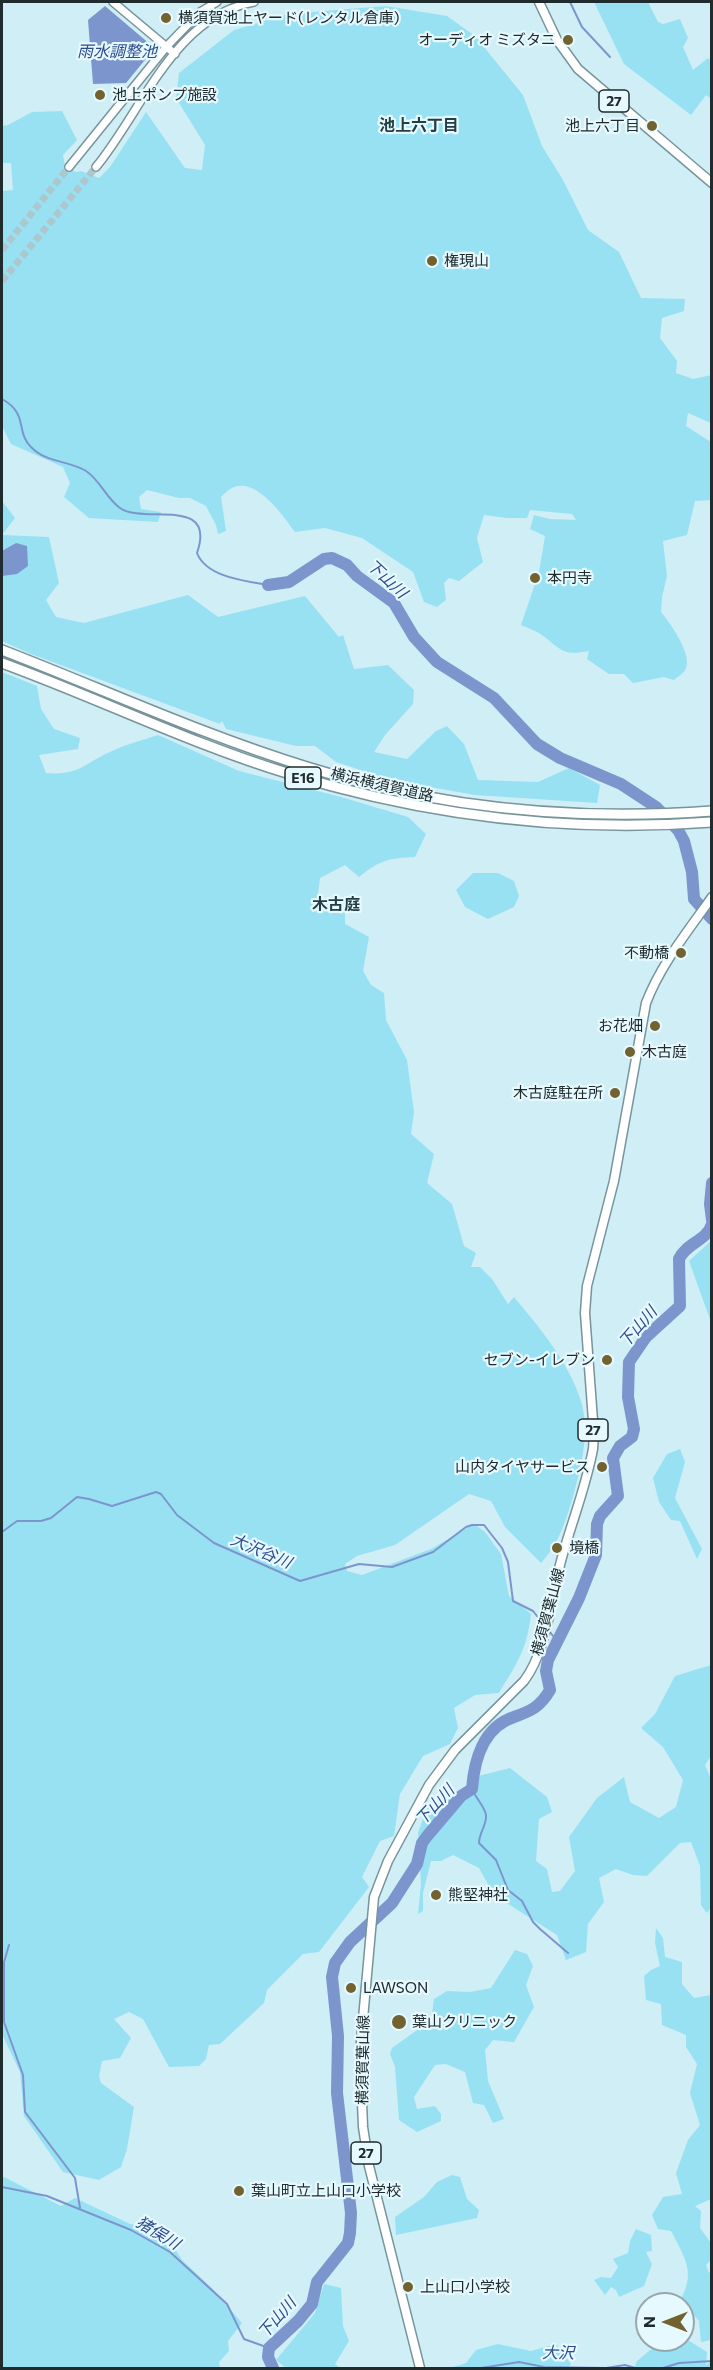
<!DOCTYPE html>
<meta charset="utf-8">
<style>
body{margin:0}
#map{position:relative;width:713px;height:2370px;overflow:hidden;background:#cfeef6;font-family:Commissioner,sans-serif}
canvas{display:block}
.frame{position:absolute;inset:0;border:3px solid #202b2e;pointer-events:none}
.north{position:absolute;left:635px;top:2292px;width:60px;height:60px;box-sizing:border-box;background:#e6f9fe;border:2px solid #97a7ab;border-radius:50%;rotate:270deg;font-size:16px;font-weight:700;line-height:24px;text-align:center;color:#202b2e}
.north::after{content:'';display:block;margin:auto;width:21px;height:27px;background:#726230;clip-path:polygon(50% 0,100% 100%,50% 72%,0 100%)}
</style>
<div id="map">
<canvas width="713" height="2370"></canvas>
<div class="frame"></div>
<div class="north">N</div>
</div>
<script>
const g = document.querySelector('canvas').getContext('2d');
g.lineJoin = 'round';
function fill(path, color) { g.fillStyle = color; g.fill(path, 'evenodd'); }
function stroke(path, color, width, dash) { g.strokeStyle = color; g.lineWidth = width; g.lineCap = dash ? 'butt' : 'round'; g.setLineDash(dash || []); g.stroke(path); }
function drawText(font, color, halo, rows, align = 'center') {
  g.font = font + ' Commissioner,"Noto Sans JP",sans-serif'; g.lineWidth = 4.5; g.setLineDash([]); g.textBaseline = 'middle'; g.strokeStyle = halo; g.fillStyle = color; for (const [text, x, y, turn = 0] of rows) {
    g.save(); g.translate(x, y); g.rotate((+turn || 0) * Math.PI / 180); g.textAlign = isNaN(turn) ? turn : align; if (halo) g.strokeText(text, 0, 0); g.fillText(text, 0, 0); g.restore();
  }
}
const green = new Path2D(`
 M594 2H648L658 22 663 24 680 19 688 38 683 47 693 70 708 58 711 61V99L706 95 691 115 624 64Z
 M386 6 447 16 475 36 523 95 542 146 563 180 588 230 619 252 641 298 685 299 684 311 662 318 660 338 677 361 676 373 693 379 712 375 711 423 688 413 686 426 711 442V500L695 501 687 535 663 541 667 576 662 597 661 612C670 623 694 656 685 670 683 674 677 677 674 680L664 677 633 683 624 674H609L587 659 589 651C560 657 560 647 539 633 534 630 527 628 521 625L539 572 545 536 530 529 534 515 550 519 576 520 572 514 530 510 527 518H507L484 515 477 538 483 562 459 581 449 578 444 583 446 600 437 607 424 602 413 572 362 538 325 528 295 532C283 516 256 476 232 488 228 490 224 494 221 497L226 531 218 534 216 525 206 506 190 498H179L147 490 139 497 141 509 161 512 158 522 89 518 64 497 70 483 63 467 11 444 2 426V191L13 190 11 163H2V126L8 125 32 112 62 111 77 140 63 155 65 166 76 172 81 171 99 178 110 167 146 112 185 168 202 170 205 145 176 98 179 73 234 30 288 14Z
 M2 501 15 518 2 535 49 537 59 583 46 600 56 617 84 623 188 595 218 617 305 596 339 637 343 635 354 669 388 665 414 690 413 704 385 735 374 752 407 759 436 731 447 726 464 744 478 780 538 782 569 768 600 785 597 803 475 795 391 780 336 762 315 746H296L226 729 222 721 220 724 31 654 2 641Z
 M2 672 37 686 41 709 54 729 80 738 78 749 39 755 46 773C80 776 86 762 112 751 127 744 143 740 158 735L239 771 341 797 408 817 426 834 415 857C389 858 380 860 359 877L345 865 320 878 318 894 325 901H345V924L369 937 363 971 371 985 384 993 386 1020 407 1060 414 1112 411 1134 434 1154 427 1183 452 1204 464 1246 476 1253 471 1267H480L492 1279 508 1304 514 1297C539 1327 569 1362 581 1401 590 1431 582 1464 574 1493 567 1518 559 1544 541 1563L505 1527 491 1501 469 1494 395 1545 357 1556 345 1564 347 1571 362 1575 431 1549 474 1524 485 1532 501 1554 509 1596 531 1614C527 1650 517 1663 499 1693L475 1695 454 1708 458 1728 450 1744 423 1756 400 1794 394 1836 380 1841 362 1877 369 1887 319 1952 303 1954 267 1990 264 2003 220 2044 209 2045 206 2059 199 2066 169 2067 143 2019 129 2012 114 2019 131 2038 120 2058 102 2061 99 2076 101 2083 134 2107 127 2149 121 2167 99 2180 63 2172 24 2116 20 2072 2 2034Z
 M473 873H498L514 881 519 896 514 907 488 919 465 907 456 890Z
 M711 1241V1322L689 1261Z
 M680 1449 685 1462 675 1498 702 1549 697 1559 680 1521 671 1520 659 1502 653 1478 667 1454Z
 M711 1665V1756L705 1765 712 1781V1906L707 1913 701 1905 700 1866 691 1842 680 1843 647 1876 633 1875 616 1869 599 1878 604 1902 588 1924 586 1952 566 1960 557 1935 494 1895 479 1868 453 1855 441 1861H431L423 1893V1911L418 1914 421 1884 418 1833 427 1807 468 1788 478 1776 510 1768 547 1797 552 1812 539 1819 536 1861 547 1869 552 1892 560 1891 575 1871 569 1837 597 1798 624 1777 630 1802 659 1818 676 1807 683 1780 663 1747 641 1728 655 1714 675 1676Z
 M656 1928 663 1938 665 1957 682 1962V1984L694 1998 711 1995V2199L695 2206 701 2211 700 2228 711 2243V2260L706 2265 709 2273 711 2271V2340L701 2342 699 2321 681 2299C696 2272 684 2256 671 2231L658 2229 652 2215 663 2197 682 2194 676 2173 688 2140 700 2125 690 2093 697 2064 686 2047V2035L662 2025 661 2004 646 2000 644 1976 651 1970 660 1966 655 1943Z
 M515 1950 527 1954 533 1966 526 1985 534 2007 514 2042 493 2040 485 2050 488 2081 504 2119 493 2123 484 2105 473 2103 465 2072 446 2064 435 2065 414 2097 417 2109 435 2106 441 2114V2121L417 2132 399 2120 395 2067 390 2054 392 2048 431 2020 434 1999 447 1991 470 1992 491 1988Z
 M452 2175 460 2177 467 2199 479 2210 477 2218 396 2235 395 2217 424 2197 437 2182Z
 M2 2176 61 2206 75 2198 130 2224 162 2228 182 2260 212 2288 242 2323 228 2341 229 2351 219 2362 220 2368H2Z
 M636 2229 651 2235 652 2251 646 2252 652 2264 644 2286 619 2297 616 2290 611 2287 605 2295 594 2280 601 2277 611 2278 618 2267 613 2259 628 2253 630 2241Z
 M324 2284 341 2288 343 2326 349 2341 335 2364 340 2368H286L276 2360 315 2313Z
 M683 2337 707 2352 706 2365 711 2361V2368H634L637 2361 660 2342 663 2340H683Z
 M498 2344 531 2351 556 2344 571 2364 568 2368H450L466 2363 476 2350Z`);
const water = new Path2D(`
 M105 6 151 45 149 55 126 83 93 84 88 20Z
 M16 543 27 546 28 566 17 574 2 576V551Z`);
const stream = new Path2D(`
 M570 2 582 27 610 57
 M2 399C29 414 15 431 31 447 46 463 68 460 86 471 100 480 106 498 120 508 144 525 217 495 197 553 206 577 245 581 268 585
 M2 1532 17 1521H41L51 1518 77 1497 89 1499 112 1506 156 1492 161 1494 177 1515 214 1543 300 1581 359 1564 392 1567 433 1552 466 1527 472 1525H484L502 1548 508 1562 513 1601 533 1611 541 1621
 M550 1632 557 1641
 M472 1789C475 1797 485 1807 486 1815 487 1825 479 1833 479 1843L496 1860 508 1890 522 1901 533 1922 540 1929 568 1953
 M9 1945 4 1962V2022L23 2075 25 2112 75 2178 80 2208
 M2 2187 47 2196 131 2230 170 2252 227 2304 244 2339 269 2348
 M481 2368 519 2362 544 2367 606 2368 625 2365 635 2368
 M663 2368 679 2363 712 2361`);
const river = new Path2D(`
 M268 585 289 582 324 559 332 558 347 565 357 576 394 603 414 637 437 662 494 698 537 744 560 758 621 784 656 807 678 830 684 841 692 872 694 899 712 919
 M712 1183 710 1204 712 1220
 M273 2368 268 2357 269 2348 298 2321 312 2304 317 2282 348 2243 350 2233 351 2213 337 2093 338 2036 332 1977 335 1963 350 1942 392 1903 417 1864 422 1843 428 1835 461 1796 472 1789C474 1761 483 1727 514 1717 531 1711 540 1707 550 1690L546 1671 548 1660 579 1598 596 1555 597 1524 600 1516 618 1496 613 1458 620 1446 632 1437 634 1429 628 1397 629 1362 646 1337 680 1306 679 1259C686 1243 707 1241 712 1224`);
const minorTunnel = new Path2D(`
 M2 250 69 167
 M2 281 96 167`);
const minor = new Path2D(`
 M113 2 175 54
 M69 167 167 46 200 12 217 2
 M96 167C143 110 174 16 254 2`);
const major = new Path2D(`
 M539 2 557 40 578 69 712 183
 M420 2368 369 2166 363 2127 360 2052 374 1897 388 1861 429 1785 455 1750 524 1681C547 1651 551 1598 561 1561 571 1524 586 1487 593 1449L594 1434 585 1313 587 1286 614 1181 646 1003C661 964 688 931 712 897`);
const highway = new Path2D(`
 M2 650C103 689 203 735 307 767 437 808 576 821 712 811
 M2 663C98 698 191 744 290 774 427 816 568 833 712 822`);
const markers = [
 [166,18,6,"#726230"],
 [568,40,6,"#726230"],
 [100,95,6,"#726230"],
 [652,126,6,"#726230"],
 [432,261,6,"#726230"],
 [535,578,6,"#726230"],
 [681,953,6,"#726230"],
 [655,1026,6,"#726230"],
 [630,1052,6,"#726230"],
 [615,1093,6,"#726230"],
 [607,1360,6,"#726230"],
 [602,1467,6,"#726230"],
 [557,1548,6,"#726230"],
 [436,1895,6,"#726230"],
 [351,1988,6,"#726230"],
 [399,2022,8,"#726230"],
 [239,2191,6,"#726230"],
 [408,2287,6,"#726230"]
];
const shields = [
 [614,101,30],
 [303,778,36],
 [593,1430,30],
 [366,2153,30]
];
const shieldNames = [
 ["27",614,101],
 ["E16",303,778],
 ["27",593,1430],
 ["27",366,2153]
];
const poiNames = [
 ["横須賀池上ヤード(レンタル倉庫)",178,18],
 ["オーディオ ミズタニ",556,40,"right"],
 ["池上ポンプ施設",112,95],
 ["池上六丁目",640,126,"right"],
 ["権現山",444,261],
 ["本円寺",547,578],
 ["不動橋",669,953,"right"],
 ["お花畑",643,1026,"right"],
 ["木古庭",642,1052],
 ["木古庭駐在所",603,1093,"right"],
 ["セブン-イレブン",595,1360,"right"],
 ["山内タイヤサービス",590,1467,"right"],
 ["境橋",569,1548],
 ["熊堅神社",448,1895],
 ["LAWSON",363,1988],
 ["葉山クリニック",412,2022],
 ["葉山町立上山口小学校",251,2191],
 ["上山口小学校",420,2287]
];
const streetNames = [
 ["横浜横須賀道路",382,785,13],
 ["横須賀葉山線",548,1612,-75],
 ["横須賀葉山線",363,2060,-89]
];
const waterNames = [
 ["雨水調整池",117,52],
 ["下山川",387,579,43],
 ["下山川",638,1327,-49],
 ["大沢谷川",261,1551,23],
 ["下山川",435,1805,-47],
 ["猪俣川",158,2233,31],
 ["下山川",277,2318,-49],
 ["大沢",558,2353,1]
];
const neighbourhoodNames = [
 ["池上六丁目",419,126],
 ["木古庭",336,905]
];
fill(green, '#98e1f3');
fill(water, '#7c96cd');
stroke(stream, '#7c96cd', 2);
stroke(river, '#7c96cd', 12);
stroke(minorTunnel, '#acc7ce', 7, [7, 3.5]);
stroke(minor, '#77949b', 10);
stroke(major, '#77949b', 11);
stroke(highway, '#77949b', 12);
stroke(minor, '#fff', 7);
stroke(major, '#fff', 8);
stroke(highway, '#fff', 9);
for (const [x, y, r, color] of markers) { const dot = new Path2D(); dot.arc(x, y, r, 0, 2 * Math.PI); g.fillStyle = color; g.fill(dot); stroke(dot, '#e6f9fe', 2); }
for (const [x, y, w] of shields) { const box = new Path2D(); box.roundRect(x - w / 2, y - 11, w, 22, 4.5); g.fillStyle = '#e6f9fe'; g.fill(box); stroke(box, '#202b2e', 1.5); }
drawText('bold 14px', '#202b2e', null, shieldNames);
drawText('15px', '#202b2e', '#e6f9fe', poiNames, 'left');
drawText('15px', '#202b2e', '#e6f9fe', streetNames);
drawText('italic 16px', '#2e4b8f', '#e6f9fe', waterNames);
drawText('bold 16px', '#233e45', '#e6f9fe', neighbourhoodNames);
</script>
